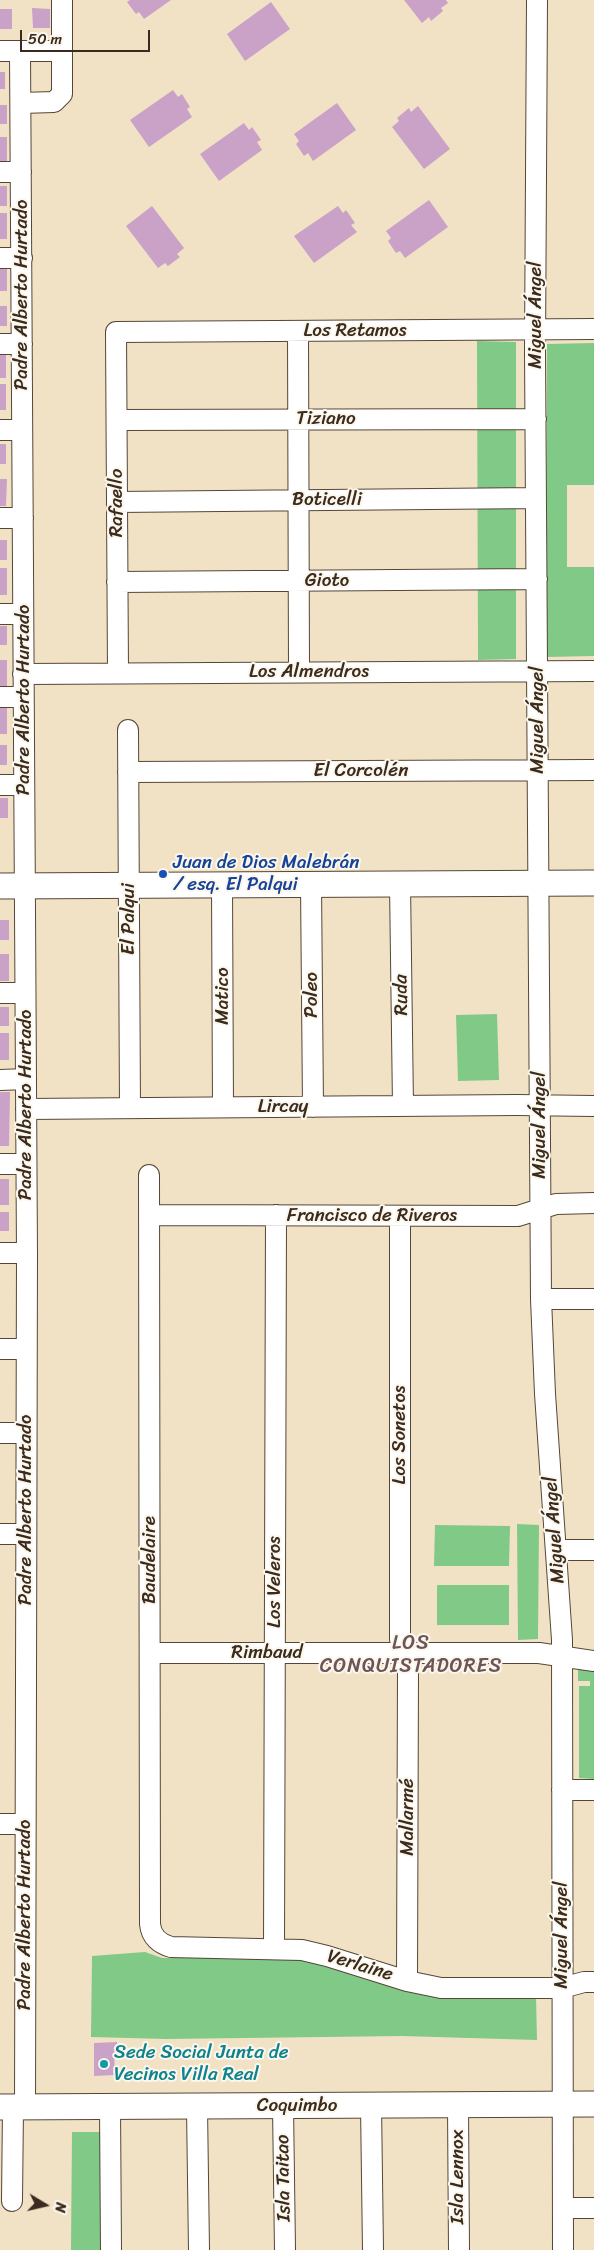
<!DOCTYPE html>
<meta charset="utf-8">
<style>
body{margin:0}
#map{position:relative;width:594px;height:2250px;overflow:hidden;background:#f2e2c5;font-family:Sriracha,sans-serif}
canvas{display:block}
.north{position:absolute;left:20px;top:2180px;width:50px;height:50px;-webkit-text-stroke:4px #fbf7ec;paint-order:stroke;rotate:99deg;font-size:14px;font-weight:700;line-height:20px;text-align:center;color:#3b2a1e}
.north::after{content:'';display:block;margin:auto;width:18px;height:22px;background:#3b2a1e;clip-path:polygon(50% 0,100% 100%,50% 72%,0 100%)}
.scale{position:absolute;left:20px;top:30px;width:130px;height:22px;box-sizing:border-box;border:2px solid #3b2a1e;border-top:0;padding-left:6px;font-size:15px;line-height:18px;white-space:nowrap;color:#3b2a1e;-webkit-text-stroke:4px #fbf7ec;paint-order:stroke}
</style>
<div id="map">
<canvas width="594" height="2250"></canvas>
<div class="north">N</div>
<div class="scale">50 m</div>
</div>
<script>
const g = document.querySelector('canvas').getContext('2d');
g.lineJoin = 'round';
function fill(path, color) { g.fillStyle = color; g.fill(path, 'evenodd'); }
function stroke(path, color, width, dash) { g.strokeStyle = color; g.lineWidth = width; g.lineCap = dash ? 'butt' : 'round'; g.setLineDash(dash || []); g.stroke(path); }
function drawText(font, color, halo, rows, align = 'center') {
  g.font = font + ' Sriracha,sans-serif'; g.lineWidth = 4; g.setLineDash([]); g.textBaseline = 'middle'; g.strokeStyle = halo; g.fillStyle = color; for (const [text, x, y, turn = 0] of rows) {
    g.save(); g.translate(x, y); g.rotate((+turn || 0) * Math.PI / 180); g.textAlign = isNaN(turn) ? turn : align; if (halo) g.strokeText(text, 0, 0); g.fillText(text, 0, 0); g.restore();
  }
}
const green = new Path2D(`
 M477 341 516 342V659L478 660Z
 M594 343V485H567V567H594V656L546 657 547 344Z
 M497 1014 499 1080 458 1081 456 1015Z
 M517 1524 539 1525 538 1639 518 1640Z
 M435 1525 510 1526 509 1566H434Z
 M437 1585H509V1625H437Z
 M578 1669 594 1670V1779L579 1778V1686H590V1681H578Z
 M145 1952 162 1958 276 1957 308 1960 536 1996 537 2040 402 2036 166 2039 91 2037 92 1956Z
 M72 2132H103L105 2250H71Z`);
const building = new Path2D(`
 M130 0H171L144 19 139 12 136 14 127 2Z
 M404 0H446L448 3 441 8 443 11 431 21 429 17 422 23Z
 M271 2 290 29 245 61 227 34Z
 M32 8 50 9V28H33Z
 M0 9H12V29H0Z
 M0 72H5V89H0Z
 M173 90 178 97 182 94 190 107 187 109 192 117 149 147 130 120Z
 M337 103 356 130 313 161 308 153 304 156 296 144 299 141 294 134Z
 M0 105H7V124H0Z
 M418 106 450 149 424 169 392 127 399 121 397 118 409 108 411 112Z
 M244 123 249 130 252 127 261 140 257 142 262 150 219 181 200 154Z
 M0 137H7V163H0Z
 M0 186H7V206H0Z
 M429 200 448 227 405 258 400 251 396 253 388 241 391 238 386 231Z
 M152 206 184 248 177 254 180 257 168 266 165 263 158 268 126 226Z
 M338 206 343 213 346 210 355 223 351 225 357 232 314 263 294 236Z
 M0 213H7V239H0Z
 M0 264H7V291H0Z
 M0 306H7V326H0Z
 M0 350H6V378H0Z
 M0 384H6V410H0Z
 M0 444H6V464H0Z
 M0 479H7L6 506H0Z
 M0 540H7V560H0Z
 M0 568H7V595H0Z
 M0 626H7V645H0Z
 M0 660H7V689H0Z
 M0 704H7V734H0Z
 M0 745H7V765H0Z
 M0 798H8V818H0Z
 M0 920H9V940H0Z
 M0 954H9V981H0Z
 M0 1007H9V1026H0Z
 M0 1033H9V1060H0Z
 M0 1092H10L9 1146H0Z
 M0 1179H9V1205H0Z
 M0 1212H9V1231H0Z
 M117 2042V2053H114L115 2075 94 2076V2043Z`);
const minor = new Path2D(`
 M537 0 535 350 541 1299 545 1394 562 1640 563 2250
 M0 51H62
 M20 52 27 1253 25 2107
 M21 103 54 102 62 94V0
 M0 172H21
 M0 258H22
 M298 331 299 672
 M0 344H22
 M117 420 536 419
 M0 430H22
 M117 502 536 498
 M0 518H23
 M117 582 537 579
 M0 614H23
 M118 673 116 332 594 329
 M23 674 594 671
 M0 697H23
 M128 730 130 1108
 M128 772 594 770
 M0 785H24
 M222 884 223 1107
 M311 884 313 1107
 M400 884 403 1106
 M0 993H25
 M0 1080 26 1079
 M26 1109 517 1105 594 1106
 M0 1164H26
 M149 1175 150 1924C151 1937 160 1944 171 1947L302 1950 327 1956 407 1981 441 1988H562L584 1982H594
 M149 1215 518 1216 556 1204 594 1203
 M400 1216V1639L408 1670 407 1981
 M0 1253H27
 M541 1299H594
 M0 1349H26
 M0 1433H26
 M0 1534H26
 M556 1550H594
 M150 1653H539L594 1661
 M562 1790H594
 M0 1824H25
 M274 1948 276 1215
 M371 2105 373 2250
 M458 2105 459 2250
 M283 2106 285 2250
 M110 2107 111 2250
 M197 2107 199 2250
 M12 2201 13 2107
 M563 2208H594`);
const tertiary = new Path2D(`
 M0 886 594 883
 M0 2107 594 2104`);
const markers = [
 [163,874,5,"#1a4fb4"],
 [104,2064,5,"#0f9aa8"]
];
const streetNames = [
 ["Padre Alberto Hurtado",22,295,-90],
 ["Miguel Ángel",536,315,-90],
 ["Los Retamos",355,331],
 ["Tiziano",326,419],
 ["Boticelli",327,500],
 ["Rafaello",117,503,-90],
 ["Gioto",327,581],
 ["Los Almendros",309,672],
 ["Padre Alberto Hurtado",24,700,-90],
 ["Miguel Ángel",538,720,-90],
 ["El Corcolén",361,771],
 ["El Palqui",129,919,-90],
 ["Poleo",312,995,-90],
 ["Ruda",402,995,-91],
 ["Matico",223,996,-90],
 ["Padre Alberto Hurtado",26,1105,-90],
 ["Lircay",283,1107],
 ["Miguel Ángel",540,1125,-90],
 ["Francisco de Riveros",372,1216],
 ["Los Sonetos",400,1435,-90],
 ["Padre Alberto Hurtado",26,1510,-90],
 ["Miguel Ángel",555,1530,-94],
 ["Baudelaire",150,1560,-90],
 ["Los Veleros",275,1582,-90],
 ["Rimbaud",267,1653],
 ["Mallarmé",408,1817,-90],
 ["Padre Alberto Hurtado",25,1915,-90],
 ["Miguel Ángel",562,1935,-90],
 ["Verlaine",360,1966,17],
 ["Coquimbo",297,2106],
 ["Isla Lennox",458,2177,-90],
 ["Isla Taitao",284,2178,-91]
];
const transitNames = [
 ["Juan de Dios Malebrán",173,863],
 ["/ esq. El Palqui",173,885]
];
const cultureNames = [
 ["Sede Social Junta de",114,2053],
 ["Vecinos Villa Real",114,2075]
];
const neighbourhoodNames = [
 ["LOS",411,1644],
 ["CONQUISTADORES",411,1667]
];
fill(green, '#80c986');
fill(building, '#caa1c7');
stroke(minor, '#564637', 22);
stroke(tertiary, '#564637', 27);
stroke(minor, '#fff', 20);
stroke(tertiary, '#fff', 25);
for (const [x, y, r, color] of markers) { const dot = new Path2D(); dot.arc(x, y, r, 0, 2 * Math.PI); g.fillStyle = color; g.fill(dot); stroke(dot, '#fbf7ec', 2); }
drawText('19px', '#3b2a1e', '#fbf7ec', streetNames);
drawText('19px', '#164399', '#fbf7ec', transitNames, 'left');
drawText('19px', '#0d838f', '#fbf7ec', cultureNames, 'left');
g.letterSpacing = '1px';
drawText('20px', '#6d5459', '#fbf7ec', neighbourhoodNames);
g.letterSpacing = '0px';
</script>
